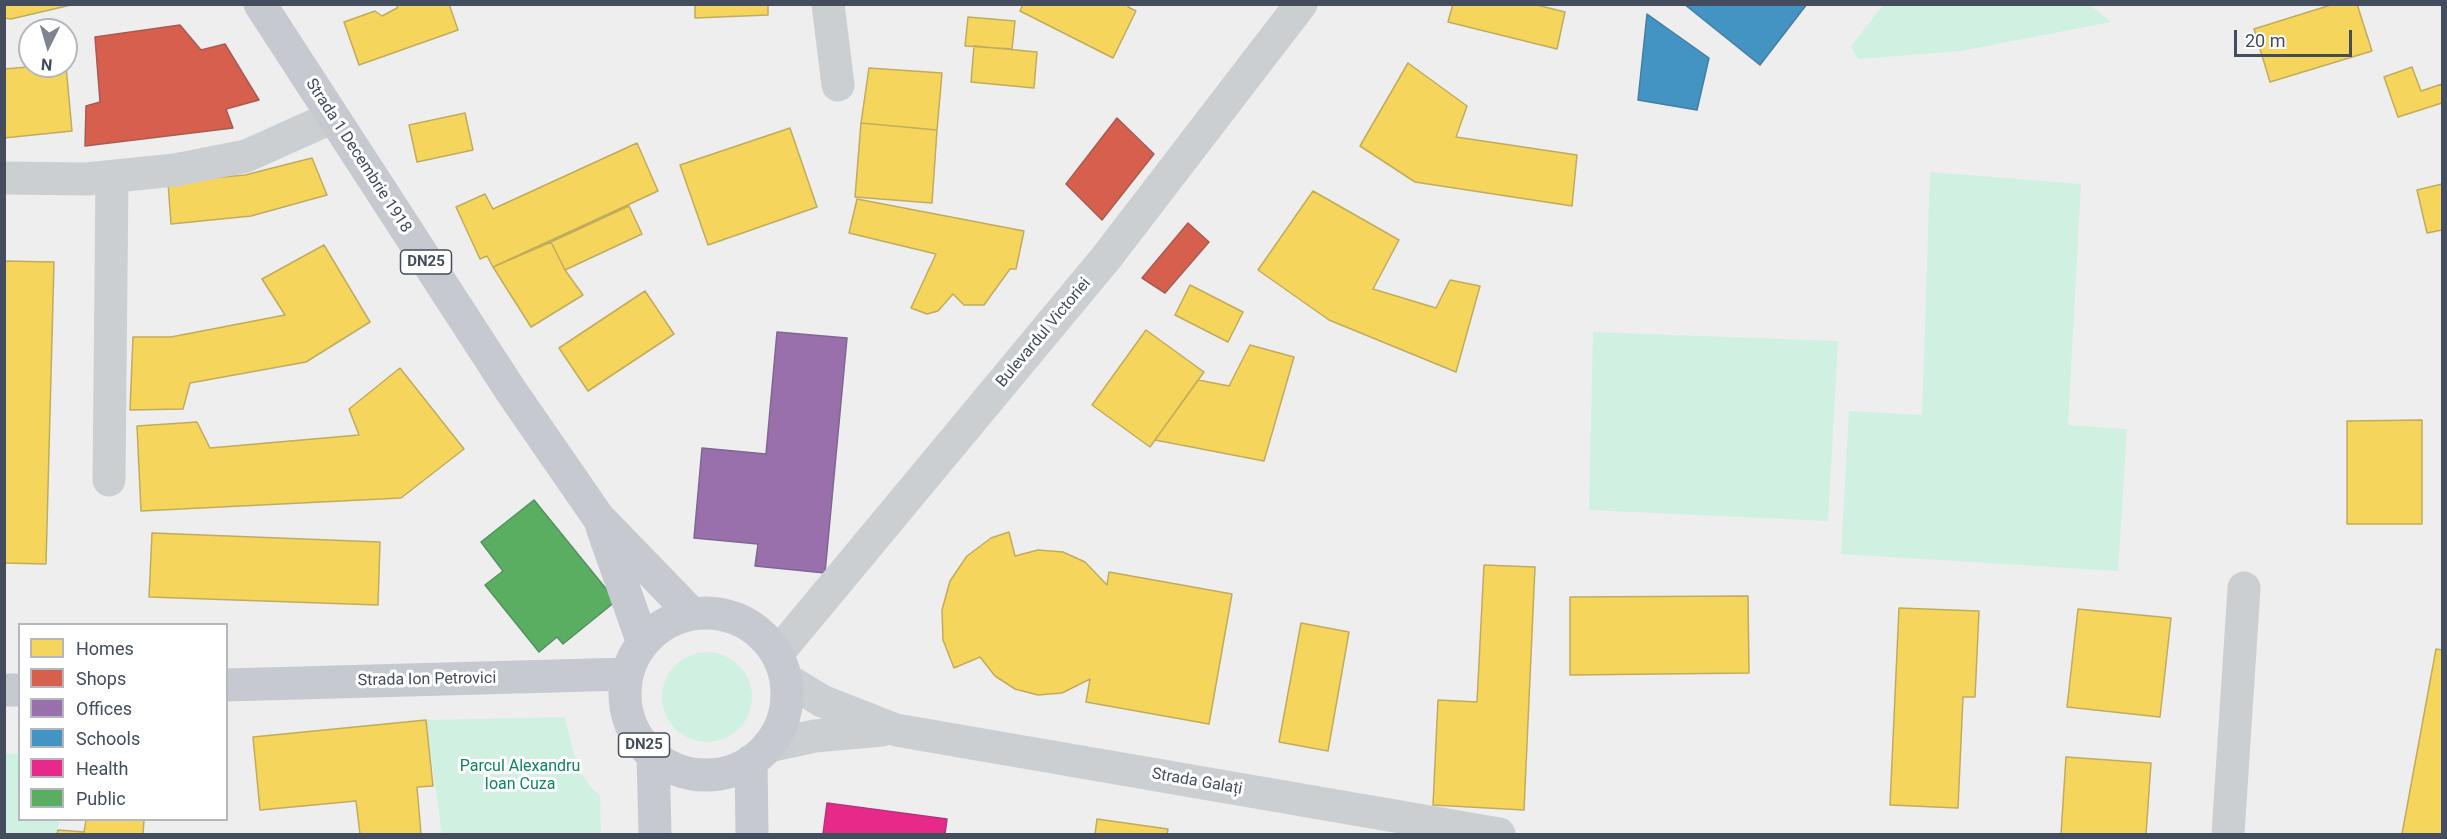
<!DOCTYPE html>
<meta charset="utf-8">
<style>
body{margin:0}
#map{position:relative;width:2447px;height:839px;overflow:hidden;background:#efeeee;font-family:Roboto,sans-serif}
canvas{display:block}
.frame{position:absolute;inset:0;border:6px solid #434d5d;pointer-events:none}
.legend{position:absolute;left:18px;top:623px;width:210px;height:198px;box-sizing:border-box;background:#fff;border:2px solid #b4b8be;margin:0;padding:8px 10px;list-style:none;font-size:18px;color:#434d5d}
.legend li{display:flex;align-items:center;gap:12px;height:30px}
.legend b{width:30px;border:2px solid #b4b8be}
.north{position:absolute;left:18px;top:18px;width:60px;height:60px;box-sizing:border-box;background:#fff;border:2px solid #b4b8be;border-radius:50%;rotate:185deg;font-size:16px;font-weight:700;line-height:24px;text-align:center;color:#434d5d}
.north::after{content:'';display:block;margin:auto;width:21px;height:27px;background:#7f8590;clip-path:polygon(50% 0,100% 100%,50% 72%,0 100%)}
.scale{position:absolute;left:2234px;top:30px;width:118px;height:27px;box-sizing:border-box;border:3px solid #434d5d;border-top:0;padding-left:8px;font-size:18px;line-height:21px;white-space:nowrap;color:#434d5d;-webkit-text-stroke:4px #fff;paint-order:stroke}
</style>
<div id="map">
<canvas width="2447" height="839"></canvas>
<div class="frame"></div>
<ul class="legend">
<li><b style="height:16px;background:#f6d55c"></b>Homes</li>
<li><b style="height:16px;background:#d6604d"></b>Shops</li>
<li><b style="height:16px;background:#9970ab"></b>Offices</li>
<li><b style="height:16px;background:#4393c3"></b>Schools</li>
<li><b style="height:16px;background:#e7298a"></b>Health</li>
<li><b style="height:16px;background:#5aae61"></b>Public</li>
</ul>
<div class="north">N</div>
<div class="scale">20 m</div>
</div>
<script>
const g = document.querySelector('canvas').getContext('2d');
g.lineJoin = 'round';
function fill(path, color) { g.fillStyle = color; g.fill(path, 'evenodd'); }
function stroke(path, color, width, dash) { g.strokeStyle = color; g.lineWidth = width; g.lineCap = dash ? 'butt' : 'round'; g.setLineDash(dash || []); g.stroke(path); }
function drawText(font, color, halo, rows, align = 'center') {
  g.font = font + ' Roboto,sans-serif'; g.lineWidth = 6; g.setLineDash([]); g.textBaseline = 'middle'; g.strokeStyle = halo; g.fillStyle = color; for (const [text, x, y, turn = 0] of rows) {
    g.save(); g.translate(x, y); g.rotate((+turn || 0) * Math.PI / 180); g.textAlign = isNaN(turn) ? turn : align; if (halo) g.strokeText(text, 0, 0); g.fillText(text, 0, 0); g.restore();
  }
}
const green = new Path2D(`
 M1884 4 2090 5 2111 22 1961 51 1858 59 1851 46Z
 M1930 172 2081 184 2068 425 2127 429 2118 571 1841 554 1849 411 1922 415Z
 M1593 332 1838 341 1828 521 1589 510Z
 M662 697a45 45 0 1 1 90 0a45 45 0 1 1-90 0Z
 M565 717C572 744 576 778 600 795L601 834H442L426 720Z
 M4 753 19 754 20 820H59L57 834H5Z`);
const homes = new Path2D(`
 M4 4H75L11 19 4 18Z
 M398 4H449L458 30 359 65 344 22 375 11 382 16 397 8Z
 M695 4H768V15L695 18Z
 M1023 4H1129L1128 7 1136 11 1113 58 1020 11Z
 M1453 4H1533L1565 12 1557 49 1448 22Z
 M2334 4H2357L2372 51 2270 82 2254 29Z
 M968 17 1015 21 1012 49 965 46Z
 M974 46 1037 52 1034 88 971 82Z
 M1408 63 1467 106 1456 137 1577 155 1572 206 1415 182 1360 146Z
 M40 66H66L72 131 4 138V69Z
 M2412 67 2421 91 2442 84V103L2398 117 2384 77Z
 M869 68 942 73 937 130 861 123Z
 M465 113 473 150 417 162 409 125Z
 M861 123 937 130 932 203 855 197Z
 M790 128 817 207 708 245 680 165Z
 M637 143 658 191 493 267 487 256 480 259 456 207 485 194 493 209Z
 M312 158 327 195 251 216 171 224 168 182 245 175Z
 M2442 184V230L2427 233 2417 190Z
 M1313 191 1399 240 1373 289 1436 308 1450 280 1480 286 1456 372 1329 320 1258 270Z
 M857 199 1024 231 1016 269H1010L984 305H964L953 294 938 311 927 314 911 308 936 254 849 233Z
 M629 206 642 234 565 270 551 242Z
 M551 242 565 270 583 295 531 327 493 267Z
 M324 245 370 322 306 362 190 383 183 409 130 410 133 337H171L285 315 262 279Z
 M4 261 54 262 46 564 4 563Z
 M1190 285 1243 312 1228 342 1175 315Z
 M645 291 674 334 588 391 559 348Z
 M1146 330 1204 372 1150 447 1092 405Z
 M1250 345 1294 357 1264 461 1155 440 1198 380 1229 386Z
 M400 368 464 449 401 498 141 511 137 426 197 422 210 448 359 435 349 409Z
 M2422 420V524H2347V421Z
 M1009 532 1015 556 1038 550 1063 552 1085 562 1107 585 1109 572 1232 594 1209 724 1086 702 1090 679 1062 693 1038 695 1015 689 995 676 980 657 954 668 943 640 942 610 950 581 967 556 991 538Z
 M152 533 380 542 378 605 149 597Z
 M1484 565 1535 567 1524 810 1433 805 1438 700 1477 702Z
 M1748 596 1749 673 1570 675V597Z
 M1899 608 1979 611 1975 697H1963L1958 808 1890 805Z
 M2078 609 2171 618 2160 717 2067 707Z
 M1301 623 1349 632 1328 751 1279 742Z
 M2436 649 2442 650V834H2402Z
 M426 720 433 786 417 787 421 834H360L356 801 260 810 253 737Z
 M2066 757 2151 763 2146 834H2061Z
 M1097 819 1168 829 1167 834H1095Z
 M86 820H144L143 834H57L58 830 84 832Z`);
const shops = new Path2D(`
 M180 25 201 50 225 44 259 100 226 109 233 128 85 146 86 106 100 102 95 37Z
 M1117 118 1154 154 1102 220 1066 184Z
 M1188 223 1209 242 1165 293 1142 278Z`);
const offices = new Path2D(`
 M777 332 847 338 825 573 755 566 758 544 694 538 702 448 766 454Z`);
const schools = new Path2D(`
 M1684 4H1807L1760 65Z
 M1647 14 1709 58 1697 110 1638 100Z`);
const health = new Path2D(`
 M827 803 947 819 945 834H823Z`);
const public = new Path2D(`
 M534 500 616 601 563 644 557 637 539 652 485 585 503 571 481 542Z`);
const minor = new Path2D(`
 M828 4 838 85
 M4 178 86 179 175 170 246 156 333 117
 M109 480 112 177
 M777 654 1106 258 1301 4
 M786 679 822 701 896 730 1499 834
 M768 746 815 736 882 730
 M2228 834 2244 588`);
const major = new Path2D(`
 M260 4 511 391 598 517 692 614
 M602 527 643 643
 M625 694a81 81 0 1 1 162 0a81 81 0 1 1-162 0Z
 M226 685 627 674
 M4 690H20
 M653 755 655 834
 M751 761 752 834`);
const shields = [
 [426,262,51],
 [644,745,51]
];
const shieldNames = [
 ["DN25",426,262],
 ["DN25",644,745]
];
const streetNames = [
 ["Strada 1 Decembrie 1918",358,156,57],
 ["Bulevardul Victoriei",1044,333,-50],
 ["Strada Ion Petrovici",427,680,-1],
 ["Strada Galați",1197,782,10]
];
const parkNames = [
 ["Parcul Alexandru",520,767],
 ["Ioan Cuza",520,785]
];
fill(green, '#d0f1e1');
fill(homes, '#f6d55c');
stroke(homes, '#c0ac5c', 1.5);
fill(shops, '#d6604d');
stroke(shops, '#aa5a52', 1.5);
fill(offices, '#9970ab');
stroke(offices, '#7f6694', 1.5);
fill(schools, '#4393c3');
stroke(schools, '#437ea4', 1.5);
fill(health, '#e7298a');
stroke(health, '#b6347c', 1.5);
fill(public, '#5aae61');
stroke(public, '#539160', 1.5);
stroke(minor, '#cccfd2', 33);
stroke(major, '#c6c9cf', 33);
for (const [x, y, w] of shields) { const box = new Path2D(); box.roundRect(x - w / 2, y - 12, w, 24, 4.5); g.fillStyle = '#fff'; g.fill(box); stroke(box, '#434d5d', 1.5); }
drawText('bold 15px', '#434d5d', null, shieldNames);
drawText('16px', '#434d5d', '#fff', streetNames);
drawText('16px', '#0c865a', '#fff', parkNames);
</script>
